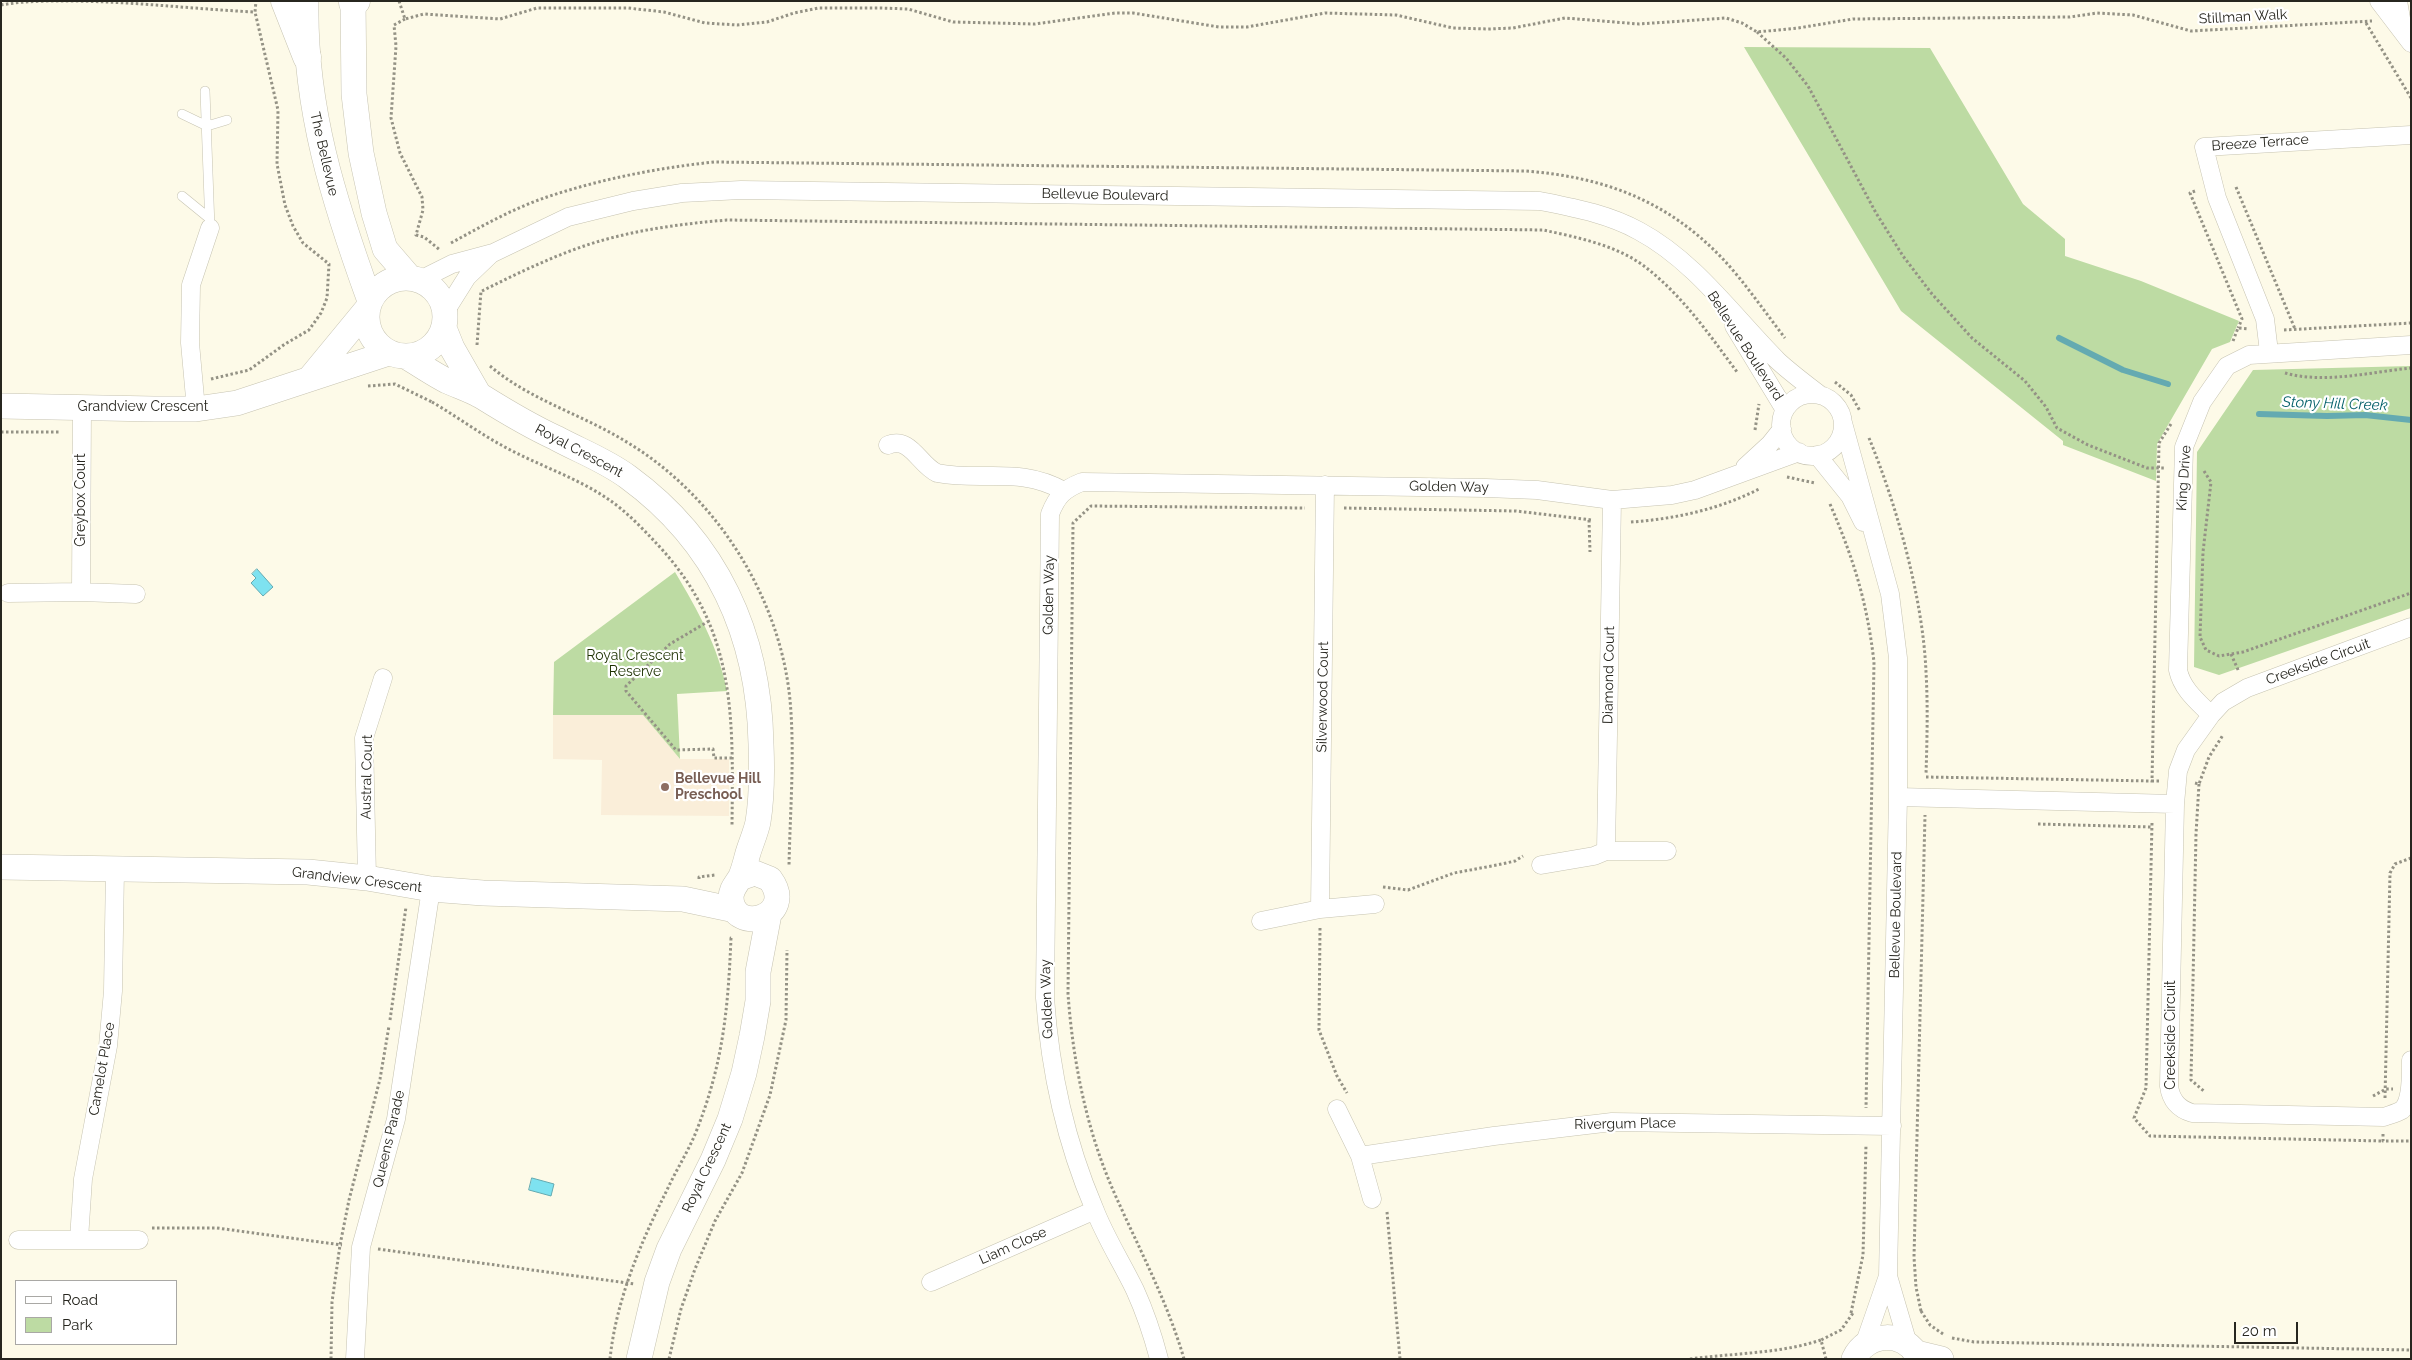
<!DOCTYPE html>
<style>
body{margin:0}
#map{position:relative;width:2412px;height:1360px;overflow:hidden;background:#fdfae8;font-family:Raleway,sans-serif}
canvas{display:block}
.frame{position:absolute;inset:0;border:2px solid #27261f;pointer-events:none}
.legend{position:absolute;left:15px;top:1280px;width:162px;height:65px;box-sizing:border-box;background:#fff;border:1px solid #a9a8a5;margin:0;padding:6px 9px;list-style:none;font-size:15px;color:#27261f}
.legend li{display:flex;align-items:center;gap:10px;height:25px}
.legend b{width:25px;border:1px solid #a9a8a5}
.scale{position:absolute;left:2234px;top:1322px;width:64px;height:22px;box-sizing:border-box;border:2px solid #27261f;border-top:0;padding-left:6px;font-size:15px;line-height:18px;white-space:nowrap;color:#27261f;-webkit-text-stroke:4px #fff;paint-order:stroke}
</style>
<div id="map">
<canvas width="2412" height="1360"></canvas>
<div class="frame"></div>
<ul class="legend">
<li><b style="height:6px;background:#fff"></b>Road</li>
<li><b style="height:14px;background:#bddba3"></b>Park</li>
</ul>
<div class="scale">20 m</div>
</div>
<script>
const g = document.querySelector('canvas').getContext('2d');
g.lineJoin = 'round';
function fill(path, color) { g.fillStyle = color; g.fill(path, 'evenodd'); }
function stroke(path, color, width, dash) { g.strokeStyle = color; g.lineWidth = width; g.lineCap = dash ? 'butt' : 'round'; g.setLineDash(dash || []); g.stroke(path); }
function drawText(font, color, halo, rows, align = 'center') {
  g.font = font + ' Raleway,sans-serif'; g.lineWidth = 4.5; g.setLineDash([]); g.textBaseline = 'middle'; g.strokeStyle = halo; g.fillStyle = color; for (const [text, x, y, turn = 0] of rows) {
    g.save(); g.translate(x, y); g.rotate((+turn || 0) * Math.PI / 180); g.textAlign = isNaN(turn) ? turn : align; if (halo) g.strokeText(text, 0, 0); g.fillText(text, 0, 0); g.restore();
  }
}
const education = new Path2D(`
 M553 715H643L680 759H729V816L601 815 602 760 553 759Z`);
const green = new Path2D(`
 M1744 47 1930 48 2023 204 2065 239V256L2141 281 2239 321 2230 342 2212 349 2157 444 2156 481 2063 445V441L1901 311Z
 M2411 366V608L2219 675 2194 667 2197 452 2253 370Z
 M675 572C698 611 718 646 727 691L677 694 680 759 643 715H553L554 662Z`);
const water = new Path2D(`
 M257 569 273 587 263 596 251 583 256 578 252 574Z
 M532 1178 554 1184 551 1196 529 1190Z`);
const stream = new Path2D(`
 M2059 338 2123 370 2168 384
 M2259 414 2327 416 2365 415 2411 420`);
const path = new Path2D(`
 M399 1 405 19 424 14 500 19 537 8H628L664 12 705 23 737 25 767 22 794 13 819 8H880L908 9 953 22 1035 24 1115 13H1133L1219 27H1247L1325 13 1396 15 1453 28 1488 29 1513 28 1565 18 1639 24 1726 18 1742 23 1757 32 1798 28 1853 19 2070 17 2097 13 2133 15 2191 31 2372 21
 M1 5C23 1 45 1 66 1 130 1 191 9 255 12L256 1
 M405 19 394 25 396 46 391 118 400 153 422 197 423 210 416 235 424 237 440 250
 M2366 23 2411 98
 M1757 32 1786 58 1808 86 1876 213 1903 256 1932 294 1972 338 2025 381 2046 407 2057 428 2088 445 2147 468H2164
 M2236 187 2295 329
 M2195 191 2190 193 2242 319 2238 328
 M451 243C482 226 514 208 547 197 601 179 657 168 714 162L1526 171C1603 177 1666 200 1721 257 1744 281 1764 311 1785 338
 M482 291C516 274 551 257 587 245 633 230 680 224 727 220L1543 230C1576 237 1616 245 1644 266 1682 295 1709 334 1737 372
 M2284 330 2411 323
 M2233 341 2238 328 2248 329
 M477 345 481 291
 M490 366C530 400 581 414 625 441 715 494 780 596 790 700 795 755 790 811 789 866
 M2285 373C2324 384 2371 372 2411 368
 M211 379 249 370 285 344 309 330 321 313 327 298 329 264 303 243 293 226 285 205 277 164 278 110 255 12
 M1835 382 1851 395 1860 411
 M368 386 395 384 432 402
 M432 402C456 416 479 433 503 446 537 465 576 477 608 499 626 511 643 529 658 545 737 630 733 717 732 826
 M1755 430 1759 404
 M1 432H61
 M1869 438C1897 506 1923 599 1926 672 1928 706 1927 741 1926 775
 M2204 471 2211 482 2203 552 2200 637 2206 650 2219 656 2243 652 2411 593
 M1787 477 1815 483
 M1830 504C1854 560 1867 602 1874 662L1866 1108
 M1344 508 1516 511 1592 520
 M1589 520 1590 552
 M1631 522C1675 519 1720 509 1759 489
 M709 621 670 644 626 686V691L676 750 713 749 714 758H732
 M2231 654 2239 672
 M1926 777 2152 781V784
 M2159 781H2152L2159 443 2171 424
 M2195 783 2199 784 2209 757 2223 735
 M2199 784 2196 834 2191 1080 2205 1092
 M2152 823 2146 1088 2134 1118 2150 1136 2383 1141
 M2038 824 2151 827
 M699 879V877L715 875
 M1383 887 1408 890 1454 873 1497 865 1515 861 1523 856
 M1320 928 1319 1030 1337 1076 1347 1093
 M390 1020 406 907
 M2373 1096 2386 1089H2393
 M2385 1098 2390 873 2395 864 2411 858
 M2383 1134V1141H2411
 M1387 1212 1400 1359
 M152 1228H217L342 1245
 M378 1249 635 1284
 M1921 1311 1916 1287 1914 1257 1925 815
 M1921 1311 1930 1325 1943 1334
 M1851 1313 1863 1255 1866 1145
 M1952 1338 1974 1342 2411 1350
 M331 1359 332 1302 340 1245 349 1200 380 1079 389 1026
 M610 1359C616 1300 641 1242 667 1190 676 1170 688 1152 696 1132 723 1064 728 1010 731 938H733
 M669 1359 681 1309 695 1269 715 1221 742 1173 770 1095 786 1020 787 950
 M1184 1359C1167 1300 1138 1247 1113 1190 1086 1128 1073 1061 1068 994L1073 523 1091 506 1305 508
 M1690 1359C1734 1353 1778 1354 1821 1340
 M1826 1359 1821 1340 1841 1330 1853 1313`);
const lane = new Path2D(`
 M205 91 210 228
 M182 114 207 126 227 120
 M182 196 209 218`);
const street = new Path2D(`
 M2379 1 2411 43
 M2398 1 2403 30
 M420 280 452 264 493 253 568 217 633 201 682 193 741 190 1540 201C1575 208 1608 214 1639 231 1695 261 1734 317 1778 361 1791 373 1806 384 1820 395
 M445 312 467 277 490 255
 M1734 326 1785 410
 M2269 352 2265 319 2217 198 2204 147 2411 135
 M1781 425a31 31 0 1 1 62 0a31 31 0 1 1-62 0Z
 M82 407 81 592 136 594
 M196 409 190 343 191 285 210 228
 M1843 423 1890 594 1898 658V797L1888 1276 1864 1345
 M888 445C911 436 919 465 937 473 984 482 1019 466 1064 491
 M1817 455 1850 496 1863 522
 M1745 467 1770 444 1782 429
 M1325 485 1320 909 1375 904
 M1612 500 1606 851H1667
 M8 593 81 592
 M2411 627 2247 688 2223 702 2211 715 2186 750 2178 771 2175 804 2169 1086C2171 1101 2179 1109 2192 1113L2384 1117C2389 1115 2397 1113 2402 1110 2412 1101 2411 1073 2411 1060
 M2211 715C2197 701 2182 689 2178 670L2184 447 2202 402 2227 366 2249 355 2411 345
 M1898 797 2175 804
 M1541 865 1594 856 1606 851
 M367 878 364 738 383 678
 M1261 921 1320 909
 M1337 1109 1360 1156
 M1372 1199 1360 1156 1494 1136 1612 1122 1892 1126
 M79 1239 83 1179 108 1046 113 991 115 869
 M18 1240H139
 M1888 1276 1908 1344
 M931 1282 1095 1210
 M355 1359 361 1247 396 1119 431 889
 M1159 1359C1153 1336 1145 1312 1135 1290 1122 1263 1105 1237 1094 1208 1065 1140 1050 1071 1045 998L1050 514C1057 496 1064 489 1082 482L1486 488 1537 490 1612 500 1672 495 1695 490 1799 452`);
const secondary = new Path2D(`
 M306 1C304 108 334 202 370 301
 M353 1 354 94 361 153 374 213 385 249 410 278
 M367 317a39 39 0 1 1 78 0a39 39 0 1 1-78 0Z
 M444 328 452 348 479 395
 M405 356C419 364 433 374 447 381 458 386 470 390 481 396 505 411 530 426 556 438 580 451 605 460 628 477 717 542 759 635 761 744 762 769 762 797 758 822 756 832 751 843 748 853 746 860 744 869 741 876 737 884 731 888 731 898 733 936 798 917 770 879L755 873 740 878
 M311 377 367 309
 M1 406 154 409H196L237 403 389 353
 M1 867 308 872 367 878 431 889 483 893 683 899 735 910
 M1916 1353 1941 1359
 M639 1359 657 1282 669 1249 713 1160 730 1119 744 1073 752 1036 758 1001V972L769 914
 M1854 1359C1867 1331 1906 1330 1919 1359`);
const highway = new Path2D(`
 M285 1 307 57
 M353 3 356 1`);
const markers = [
 [665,787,5,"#8d6e63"]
];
const streetNames = [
 ["Stillman Walk",2243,17,-3],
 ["Breeze Terrace",2260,143,-4],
 ["The Bellevue",324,154,77],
 ["Bellevue Boulevard",1105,195,1],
 ["Bellevue Boulevard",1745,346,57],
 ["Grandview Crescent",143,407],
 ["Royal Crescent",579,451,28],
 ["King Drive",2184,478,-86],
 ["Golden Way",1449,487,1],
 ["Greybox Court",81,500,-90],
 ["Golden Way",1049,595,-89],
 ["Creekside Circuit",2318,662,-20],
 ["Diamond Court",1609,675,-89],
 ["Silverwood Court",1323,697,-89],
 ["Austral Court",367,777,-89],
 ["Grandview Crescent",357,880,7],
 ["Bellevue Boulevard",1896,915,-89],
 ["Golden Way",1047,999,-92],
 ["Creekside Circuit",2171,1035,-90],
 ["Camelot Place",102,1069,-80],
 ["Rivergum Place",1625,1124,-1],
 ["Queens Parade",389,1139,-77],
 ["Royal Crescent",707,1168,-65],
 ["Liam Close",1013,1246,-24]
];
const parkNames = [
 ["Royal Crescent",635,656],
 ["Reserve",635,672]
];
const educationNames = [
 ["Bellevue Hill",675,779],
 ["Preschool",675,795]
];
const waterNames = [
 ["Stony Hill Creek",2335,404,2]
];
fill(education, '#faeed9');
fill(green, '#bddba3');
fill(water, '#7ee2f0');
stroke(water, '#64aab1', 1);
stroke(stream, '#64aab1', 6);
stroke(lane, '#c6c3b1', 10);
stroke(street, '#c6c3b1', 19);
stroke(secondary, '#c6c3b1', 26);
stroke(highway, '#c6c3b1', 29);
stroke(path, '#949285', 3, [2.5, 2.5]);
stroke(lane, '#fff', 9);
stroke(street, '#fff', 18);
stroke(secondary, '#fff', 25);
stroke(highway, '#fff', 28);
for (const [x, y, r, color] of markers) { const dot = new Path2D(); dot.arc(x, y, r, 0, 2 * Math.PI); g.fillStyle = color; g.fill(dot); stroke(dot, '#fff', 2); }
drawText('14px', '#27261f', '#fff', streetNames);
drawText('14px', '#1d3101', '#fff', parkNames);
drawText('bold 14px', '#785e54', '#fff', educationNames, 'left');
drawText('italic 15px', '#04606a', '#fff', waterNames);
</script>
